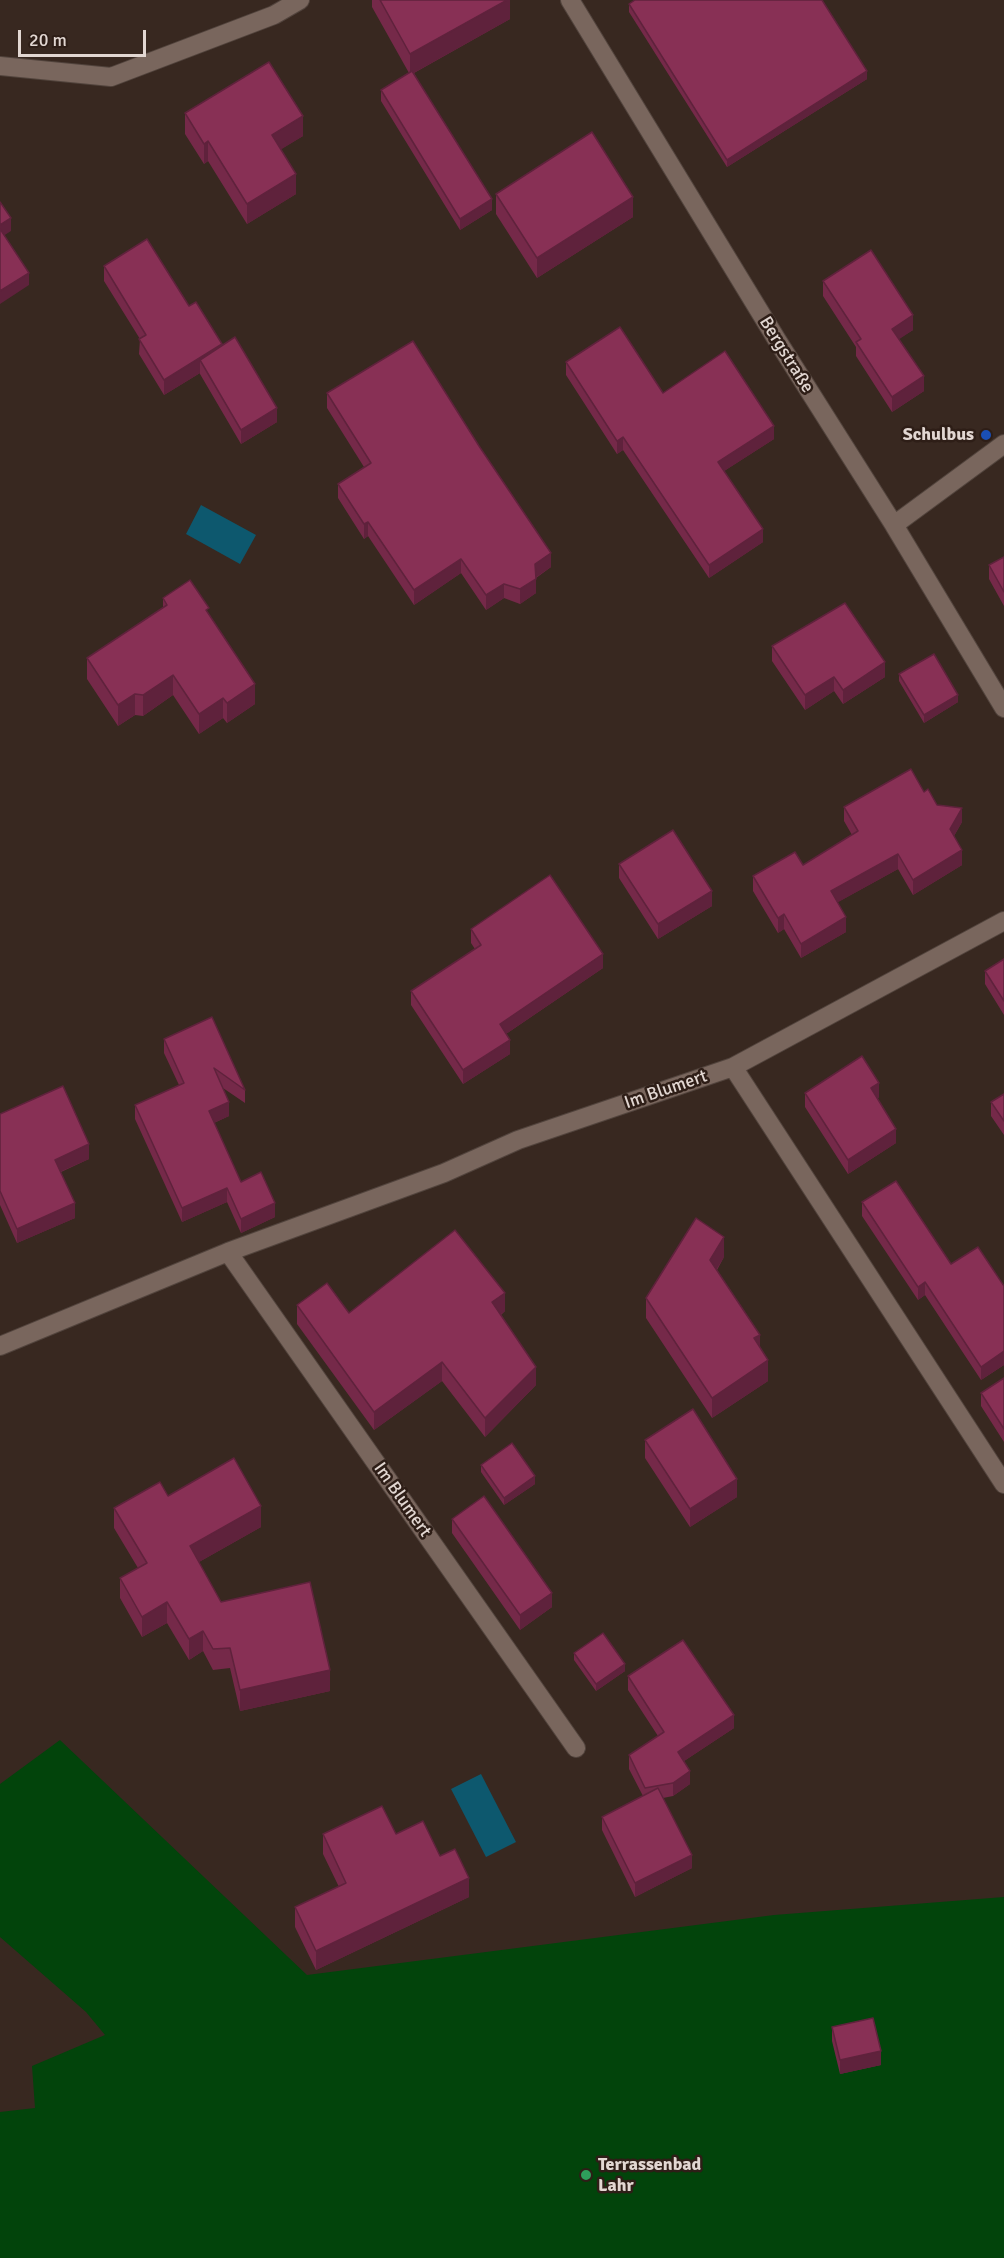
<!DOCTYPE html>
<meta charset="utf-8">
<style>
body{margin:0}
#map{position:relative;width:1004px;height:2258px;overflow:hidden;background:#382820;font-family:Signika,sans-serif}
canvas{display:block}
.scale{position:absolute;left:18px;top:30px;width:128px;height:27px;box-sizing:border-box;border:3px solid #e2d7d2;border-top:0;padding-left:8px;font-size:18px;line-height:21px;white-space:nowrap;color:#e2d7d2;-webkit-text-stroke:4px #2e1e17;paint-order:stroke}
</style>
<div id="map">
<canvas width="1004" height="2258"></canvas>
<div class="scale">20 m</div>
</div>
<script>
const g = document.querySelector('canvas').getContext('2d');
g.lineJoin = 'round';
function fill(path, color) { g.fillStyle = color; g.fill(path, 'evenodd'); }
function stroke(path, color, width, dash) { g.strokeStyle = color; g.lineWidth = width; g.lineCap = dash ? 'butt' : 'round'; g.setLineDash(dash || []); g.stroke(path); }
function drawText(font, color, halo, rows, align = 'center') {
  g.font = font + ' Signika,sans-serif'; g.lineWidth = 5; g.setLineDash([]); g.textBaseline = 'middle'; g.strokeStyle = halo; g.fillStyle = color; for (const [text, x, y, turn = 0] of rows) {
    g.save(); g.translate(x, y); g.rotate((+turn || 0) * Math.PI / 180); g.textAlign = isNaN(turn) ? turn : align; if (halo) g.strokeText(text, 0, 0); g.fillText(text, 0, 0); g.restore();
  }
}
const green = new Path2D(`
 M60 1740 307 1975 774 1915 1004 1897V2258H0V2112L35 2108 32 2066 105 2035 86 2012 0 1937V1784Z`);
const water = new Path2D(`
 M201 505 256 535 240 564 186 534Z
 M481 1774 516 1842 486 1857 451 1789Z`);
const street = new Path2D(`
 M570 0 777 340 894 525 1004 708
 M0 66 111 77 274 15 300 0
 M894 525 1004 444
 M733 1067 1004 1484
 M228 1252 576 1748
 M0 1346 228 1252 444 1173 518 1140 733 1067 1004 921`);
const wall = new Path2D(`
 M372 0H510V19L414 73 492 210 460 230 381 101V90L409 73 372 7Z
 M629 4 867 79 727 167 629 12Z
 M185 113 303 136 281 149 296 194 247 224 208 161 204 164 185 134Z
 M496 194 633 217 537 278 496 214Z
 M104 266 222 344 277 422 241 444 200 374V373L164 395 139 354 140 339 104 281Z
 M823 281 913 330 898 339 924 391 892 412 856 356V347L823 296Z
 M566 362 663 393 774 439 724 471 763 542 709 578 623 450 617 454 566 375Z
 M327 393 551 567 536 578V593L520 604 504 598 486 610 461 573 414 605 368 536 364 539 338 498V484L364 467 327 408Z
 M1004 557V606L989 579V565Z
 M163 598 209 615 255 704 227 723 223 718 199 734 173 695 143 716 135 715 118 726 87 679V658L163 608Z
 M772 646 885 677 843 704 834 691 805 710 772 661Z
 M899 674 958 702 924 723 899 681Z
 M924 792 937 805 962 822 954 836 962 865 913 895 898 869 838 902 846 932 801 958 784 929 778 933 753 891V876L803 865 852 835 844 821V807Z
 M619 864 712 906 658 939 619 878Z
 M471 929 603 968 506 1034 510 1054 463 1084 411 1005V991L475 949 471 943Z
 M1004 959V1015L985 984V971Z
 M212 1017 245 1090V1103L223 1088 229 1116 214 1123 241 1182 275 1217 241 1233 227 1202 182 1222 135 1119V1105L179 1085 164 1053V1039Z
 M805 1093 879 1097 877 1099 896 1143 848 1174 805 1107Z
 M1004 1094V1135L991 1116V1102Z
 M0 1114 89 1159 61 1172 75 1218 17 1243 0 1205Z
 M862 1202 951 1264 1004 1286V1365L981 1380 925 1295 918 1300 862 1216Z
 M724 1257 717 1270 760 1347 768 1381 712 1418 646 1318V1298Z
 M297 1305 349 1313 505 1311 501 1315 536 1385 485 1437 442 1381 374 1430 297 1324Z
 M1004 1378V1442L981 1406V1393Z
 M645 1440 737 1497 690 1527 645 1458Z
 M481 1465 535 1484 504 1505 481 1472Z
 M168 1496 261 1527 199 1562 221 1602 330 1691 240 1711 230 1668 213 1670 203 1651 189 1660 167 1623 142 1637 120 1598V1578L138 1568 114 1528V1508Z
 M452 1519 552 1607 520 1630 452 1533Z
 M574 1653 625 1671 596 1691 574 1660Z
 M628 1676 734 1728 684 1761 690 1784 673 1796 663 1798 692 1868 635 1897 602 1830V1817L643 1796 629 1769V1755L658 1736 628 1690Z
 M323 1834H396L440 1856 469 1897 316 1970 295 1927V1907L339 1887 323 1854Z
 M832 2027 881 2065 840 2074 832 2041Z`);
const shadedWall = new Path2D(`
 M507 0H510V19L410 75V54Z
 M867 71V79L727 167V160Z
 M303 116V136L272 155V135Z
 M208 141V161L204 164V144Z
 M296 174V194L247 224V204Z
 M633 197V217L537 278V258Z
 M492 199V210L460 230V219Z
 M11 218V231L0 238V225Z
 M29 273V285L0 304V291Z
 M913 315V330L892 344V329Z
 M222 344 200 360V373L164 395V380Z
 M924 376V391L892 412V397Z
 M277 408V422L241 444V430Z
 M774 426V439L718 475V462Z
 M623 437V450L617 454V441Z
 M368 522V536L364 539V524Z
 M763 529V542L709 578V565Z
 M551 553V567L535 578V564Z
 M461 559V573L414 605V590Z
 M536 579V593L520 604V589Z
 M504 584V598L486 610V595Z
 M885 662V677L843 704V690Z
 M173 675V695L143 716V695Z
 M834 677V691L805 710V695Z
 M255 684V704L227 723V703Z
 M135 694V715L118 726V705Z
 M958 695V702L924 723V715Z
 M223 698V718L199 734V714Z
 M962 808V822L950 843V829Z
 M962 850V865L913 895V880Z
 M898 854V869L831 906V891Z
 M712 891V906L658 939V924Z
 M784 914V929L778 933V918Z
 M846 917V932L801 958V944Z
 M603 954V968L500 1038V1024Z
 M510 1040V1054L463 1084V1070Z
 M879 1083V1097L871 1103V1088Z
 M229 1102V1116L209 1125V1111Z
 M896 1129V1143L848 1174V1160Z
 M89 1144V1159L55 1174V1160Z
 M227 1188V1202L182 1222V1208Z
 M75 1203V1218L17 1243V1229Z
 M275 1203V1217L241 1233V1219Z
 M724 1237V1257L710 1280V1260Z
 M925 1282V1295L918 1300V1287Z
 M505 1293V1311L492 1321V1302Z
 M760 1335V1355L754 1338Z
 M1004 1351V1365L981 1380V1367Z
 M768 1360V1381L712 1418V1398Z
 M442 1362V1381L374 1430V1412Z
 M536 1367V1385L485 1437V1418Z
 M535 1476V1484L504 1505V1498Z
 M737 1479V1497L690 1527V1509Z
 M261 1506V1527L190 1567V1546Z
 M552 1593V1607L520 1630V1615Z
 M167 1602V1623L142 1637V1617Z
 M203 1631V1651L189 1660V1639Z
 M625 1664V1671L596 1691V1684Z
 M330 1670V1691L240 1711V1690Z
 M734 1715V1728L678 1765V1752Z
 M690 1771V1784L673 1796V1783Z
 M692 1855V1868L635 1897V1883Z
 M469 1878V1897L316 1970V1951Z
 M881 2051V2065L840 2074V2060Z`);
const building = new Path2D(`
 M380 0H507L410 54Z
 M635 0H822L867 71 727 160 629 4Z
 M269 62 303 116 272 135 296 174 247 204 208 141 204 144 185 113Z
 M412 71 492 199 460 219 381 90Z
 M592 132 633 197 537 258 496 194Z
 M0 202 11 218 0 225Z
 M0 229 29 273 0 291Z
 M147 239 189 306 196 302 222 344 164 380 139 339 146 335 104 266Z
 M871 250 913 315 892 329 924 376 892 397 856 342 861 339 823 281Z
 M620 327 663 393 725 351 774 426 718 462 763 529 709 565 623 437 617 441 566 362Z
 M235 337 277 408 241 430 200 360Z
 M413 341 479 446 551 553 535 564 536 579 520 589 504 584 486 595 461 559 414 590 368 522 364 524 338 484 371 463 327 393Z
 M1004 557V592L989 565Z
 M190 580 209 608 206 610 255 684 227 703 223 698 199 714 173 675 143 695 135 694 118 705 87 658 167 605 163 598Z
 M845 603 885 662 843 690 834 677 805 695 772 646Z
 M934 654 958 695 924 715 899 674Z
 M911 769 924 792 928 789 937 805 962 808 950 829 962 850 913 880 898 854 831 891 846 917 801 944 784 914 778 918 753 876 795 852 803 865 858 831 844 807Z
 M673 830 712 891 658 924 619 864Z
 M550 875 603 954 500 1024 510 1040 463 1070 411 991 481 945 471 929Z
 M1004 959V1001L985 971Z
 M212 1017 245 1090 214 1068 229 1102 209 1111 241 1182 261 1172 275 1203 241 1219 227 1188 182 1208 135 1105 184 1083 164 1039Z
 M862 1056 879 1083 871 1088 896 1129 848 1160 805 1093Z
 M63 1086 89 1144 55 1160 75 1203 17 1229 0 1191V1114Z
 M1004 1094V1121L991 1102Z
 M896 1181 951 1264 978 1247 1004 1286V1351L981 1367 925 1282 918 1287 862 1202Z
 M696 1218 724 1237 710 1260 760 1335 754 1338 768 1360 712 1398 646 1298Z
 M455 1230 505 1293 492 1302 536 1367 485 1418 442 1362 374 1412 297 1305 327 1283 349 1313Z
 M1004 1378V1429L981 1393Z
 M693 1409 737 1479 690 1509 645 1440Z
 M512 1443 535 1476 504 1498 481 1465Z
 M234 1458 261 1506 190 1546 221 1602 310 1582 330 1670 240 1690 230 1648 213 1649 203 1631 189 1639 167 1602 142 1617 120 1578 147 1563 114 1508 160 1482 168 1496Z
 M484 1496 552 1593 520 1615 452 1519Z
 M603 1633 625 1664 596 1684 574 1653Z
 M683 1640 734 1715 678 1752 690 1771 673 1783 645 1788 629 1755 664 1732 628 1676Z
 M658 1788 692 1855 635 1883 602 1817Z
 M382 1806 396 1834 423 1821 440 1856 455 1849 469 1878 316 1951 295 1907 346 1883 323 1834Z
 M873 2018 881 2051 840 2060 832 2027Z`);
const markers = [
 [986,435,6,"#1a4fb4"],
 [586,2175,6,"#2e9e5b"]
];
const streetNames = [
 ["Bergstraße",786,355,58],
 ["Im Blumert",666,1090,-19],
 ["Im Blumert",402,1500,55]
];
const poiNames = [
 ["Schulbus",974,435],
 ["Terrassenbad",598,2165,"left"],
 ["Lahr",598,2186,"left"]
];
fill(green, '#02440b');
fill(water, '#0d586e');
stroke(street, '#52443d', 20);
stroke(street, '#79665d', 18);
fill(wall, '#752949');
fill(shadedWall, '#5f223c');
fill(building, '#883055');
stroke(building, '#5f223c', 1.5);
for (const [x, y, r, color] of markers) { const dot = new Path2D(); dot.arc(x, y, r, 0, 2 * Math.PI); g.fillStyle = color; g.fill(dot); stroke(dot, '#2e1e17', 2); }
drawText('18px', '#e2d7d2', '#2e1e17', streetNames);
drawText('bold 18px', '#e2d7d2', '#2e1e17', poiNames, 'right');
</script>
